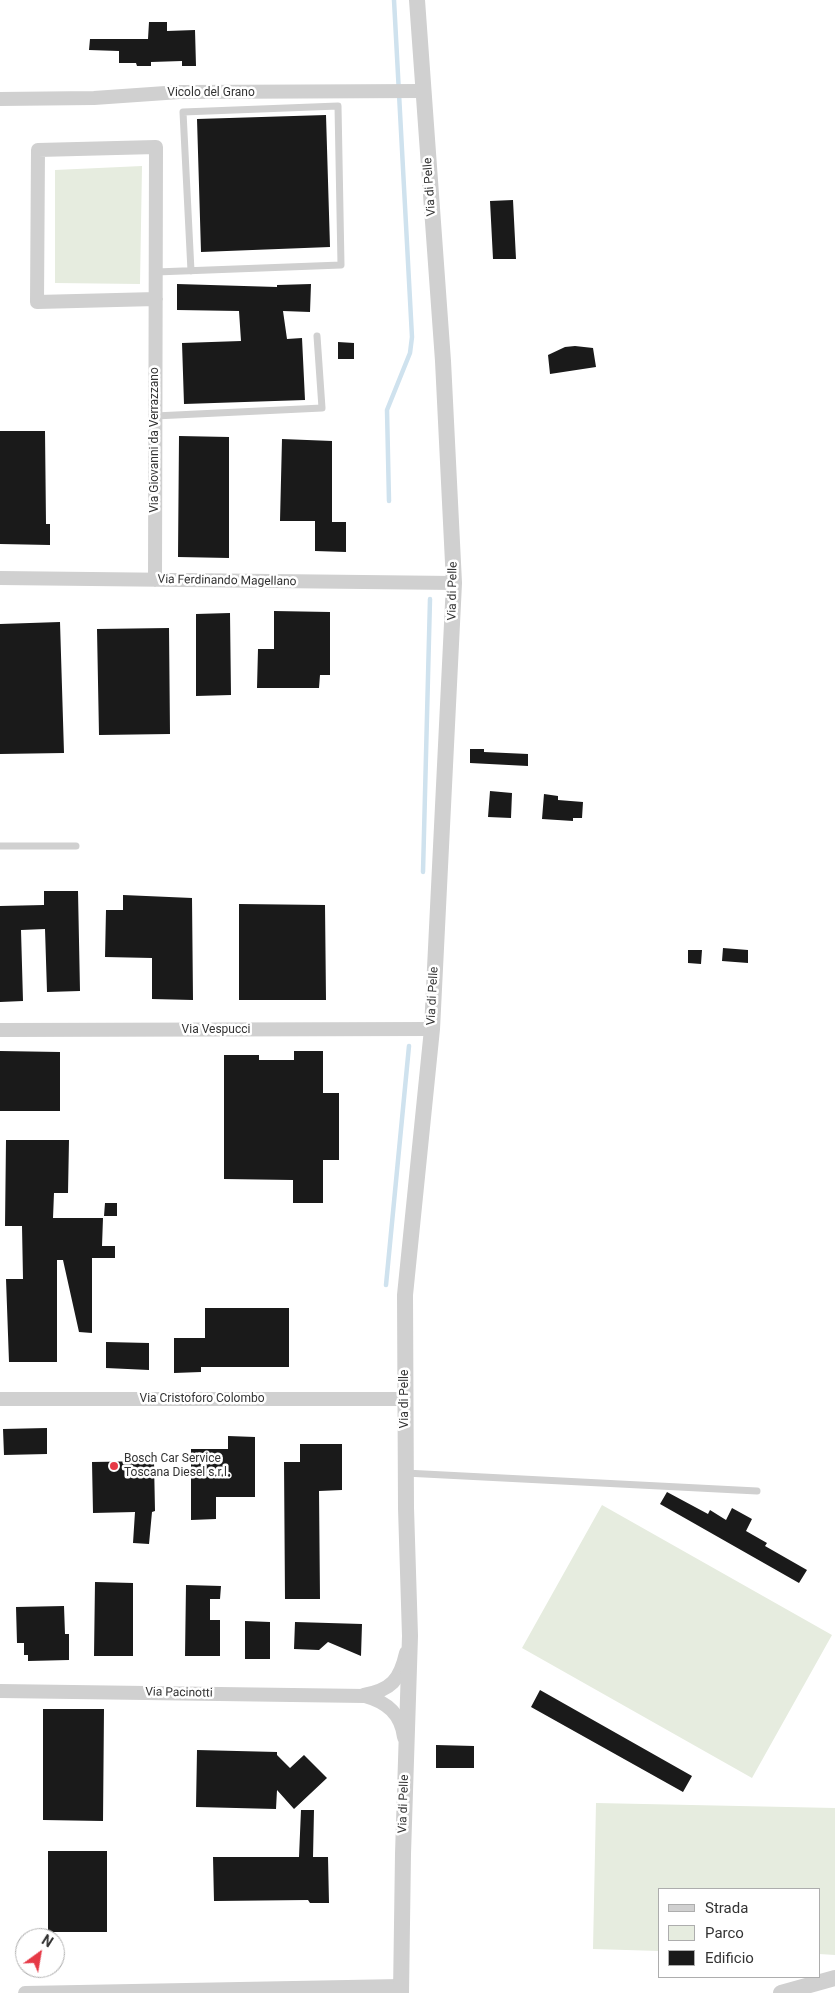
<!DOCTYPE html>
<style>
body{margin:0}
#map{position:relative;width:835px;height:1993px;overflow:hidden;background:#fff;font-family:Roboto,sans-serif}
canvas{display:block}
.legend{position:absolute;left:658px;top:1888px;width:162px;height:90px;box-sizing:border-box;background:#fff;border:1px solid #adadad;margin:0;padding:6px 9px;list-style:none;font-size:15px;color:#333}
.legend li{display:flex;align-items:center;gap:10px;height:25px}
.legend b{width:25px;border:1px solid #adadad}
.north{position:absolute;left:15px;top:1928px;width:50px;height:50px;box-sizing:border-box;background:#fff;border:1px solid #adadad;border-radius:50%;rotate:32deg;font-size:14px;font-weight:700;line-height:20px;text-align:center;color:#333}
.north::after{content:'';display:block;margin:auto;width:18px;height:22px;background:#e63946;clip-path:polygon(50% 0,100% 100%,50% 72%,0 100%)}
</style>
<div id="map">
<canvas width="835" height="1993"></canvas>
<ul class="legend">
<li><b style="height:6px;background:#d0d0d0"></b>Strada</li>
<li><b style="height:14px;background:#e6ecdf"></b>Parco</li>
<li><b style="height:14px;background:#1a1a1a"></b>Edificio</li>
</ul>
<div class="north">N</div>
</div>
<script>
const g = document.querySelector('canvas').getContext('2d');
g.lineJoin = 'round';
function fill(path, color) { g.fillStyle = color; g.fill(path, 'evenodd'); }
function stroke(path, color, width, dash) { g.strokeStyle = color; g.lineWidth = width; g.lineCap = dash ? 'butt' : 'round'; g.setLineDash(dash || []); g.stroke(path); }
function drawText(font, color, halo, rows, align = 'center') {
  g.font = font + ' Roboto,sans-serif'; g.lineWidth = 5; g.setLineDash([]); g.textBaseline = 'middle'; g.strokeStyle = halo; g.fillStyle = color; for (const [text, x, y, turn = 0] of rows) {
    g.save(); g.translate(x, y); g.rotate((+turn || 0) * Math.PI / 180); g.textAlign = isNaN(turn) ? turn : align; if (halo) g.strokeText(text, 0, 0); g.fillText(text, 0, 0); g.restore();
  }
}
const green = new Path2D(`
 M142 166 140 284 55 283V170Z
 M602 1505 832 1635 752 1778 522 1648Z
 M596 1803 835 1808V1955L819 1954V1889H659V1951L593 1949Z`);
const stream = new Path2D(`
 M389 501 387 410 410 353 412 337 394 0
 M423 872 430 599
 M386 1285 409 1046`);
const building = new Path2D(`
 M149 22H167V31L195 30 196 66H182V61L151 62V66H137L136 63H119V51L89 50 90 39H148Z
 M326 115 330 247 201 252 197 119Z
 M513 200 516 259H493L490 201Z
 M177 284 277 287V285L311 284 310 312 283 311 287 339 302 338 305 400 184 404 182 343 241 341 239 311 177 310Z
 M338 342 354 343V359H338Z
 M575 346 593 348 596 367 550 374 548 355 565 347Z
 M0 431H45L46 524H50V545L0 544Z
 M179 436 229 437V558L178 557Z
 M282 439 332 441V522H346V552L315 551V521H280Z
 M274 611 330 612V675H320L319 688H257L258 649H274Z
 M230 613 231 695 196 696V614Z
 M60 622 64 753 0 754V624Z
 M169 628 170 734 99 735 97 629Z
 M470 749H484V752L528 754V766L470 763Z
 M490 791 512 793 511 818 488 817Z
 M544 794 558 796V800L583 802 582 818H573V821L542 819Z
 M44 891H78L80 991 47 992 45 929 21 930 23 1001 0 1002V906L44 905Z
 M123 895 192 898 193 1000 152 999V958L105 957 106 910H123Z
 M239 904 325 905 326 1000H239Z
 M723 948 748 950V963L722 961Z
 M688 950H702L701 964 688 963Z
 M0 1051 60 1052V1111H0Z
 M294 1051H323V1093H339V1160H323V1203H293V1180L224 1179V1055H259V1060H294Z
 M6 1140H69L68 1193H54L53 1218H103L102 1246H115V1258H92V1333L79 1332 63 1260H57V1362H9L6 1279H23L22 1226H5Z
 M105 1203H117V1216H104Z
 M205 1308H289V1367H201V1372L174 1373V1338H205Z
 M106 1342 149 1343V1370L106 1368Z
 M47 1428V1454L4 1455 3 1429Z
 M228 1436 255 1437V1497H216V1519L191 1520V1449H228Z
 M300 1444H342V1490L319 1491 320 1599H285L284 1462H300Z
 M154 1461 155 1511 152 1512 149 1544 133 1543 135 1512 93 1513 92 1462Z
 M667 1492 708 1514 710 1510 726 1520 732 1508 752 1519 746 1531 767 1543 765 1546 807 1570 799 1583 660 1504Z
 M95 1582 133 1583V1656H94Z
 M186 1585 221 1586 220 1599H210V1620H220V1656H185Z
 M64 1606 65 1634H69V1660L28 1661V1655H24V1643H17L16 1607Z
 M245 1621 270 1622V1659H245Z
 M295 1622 362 1624 361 1656 328 1642 319 1650 294 1649Z
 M540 1690 692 1776 683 1792 531 1707Z
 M43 1709H104L103 1821 43 1820Z
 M436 1745 474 1746V1768H436Z
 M197 1750 277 1752V1755L290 1768 304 1755 327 1778 294 1809 277 1790 276 1809 196 1807Z
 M301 1810H314L313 1857H328L329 1903H310L308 1900 214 1901 213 1857H299Z
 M48 1851H107V1932H48Z`);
const service = new Path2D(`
 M156 272 341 265 338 106 183 112 191 271
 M155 416 322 408 317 336
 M0 846H76
 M405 1473 757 1491`);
const minor = new Path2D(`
 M0 99 94 98 180 92 423 91
 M0 578 454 583
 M155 580 156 147 38 150 37 302 156 299
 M0 1030 432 1029
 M0 1399H405
 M0 1691 365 1696C387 1702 401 1714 404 1737
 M364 1695C391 1690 400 1680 406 1653
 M25 1993 401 1986`);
const tertiary = new Path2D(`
 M401 1993 403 1854 410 1636 406 1508 405 1295 432 1029 454 583 443 361 417 0
 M781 1993 835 1978`);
const markers = [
 [114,1466,5,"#e63946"]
];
const streetNames = [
 ["Vicolo del Grano",211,93],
 ["Via di Pelle",430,187,-94],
 ["Via Giovanni da Verrazzano",155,440,-90],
 ["Via Ferdinando Magellano",227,581,1],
 ["Via di Pelle",453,591,-89],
 ["Via di Pelle",433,996,-87],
 ["Via Vespucci",216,1030],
 ["Via Cristoforo Colombo",202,1399],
 ["Via di Pelle",405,1399,-90],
 ["Via Pacinotti",179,1693,1],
 ["Via di Pelle",404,1804,-88]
];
const poiNames = [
 ["Bosch Car Service",124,1459],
 ["Toscana Diesel s.r.l.",124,1473]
];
fill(green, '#e6ecdf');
stroke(stream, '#cfe2ee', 4.5);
fill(building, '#1a1a1a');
stroke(service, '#d0d0d0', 7);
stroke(minor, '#d0d0d0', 14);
stroke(tertiary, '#d0d0d0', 16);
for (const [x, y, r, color] of markers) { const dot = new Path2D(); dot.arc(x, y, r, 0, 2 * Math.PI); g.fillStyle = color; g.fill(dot); stroke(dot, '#fff', 2); }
drawText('12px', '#333', '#fff', streetNames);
drawText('12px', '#333', '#fff', poiNames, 'left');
</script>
